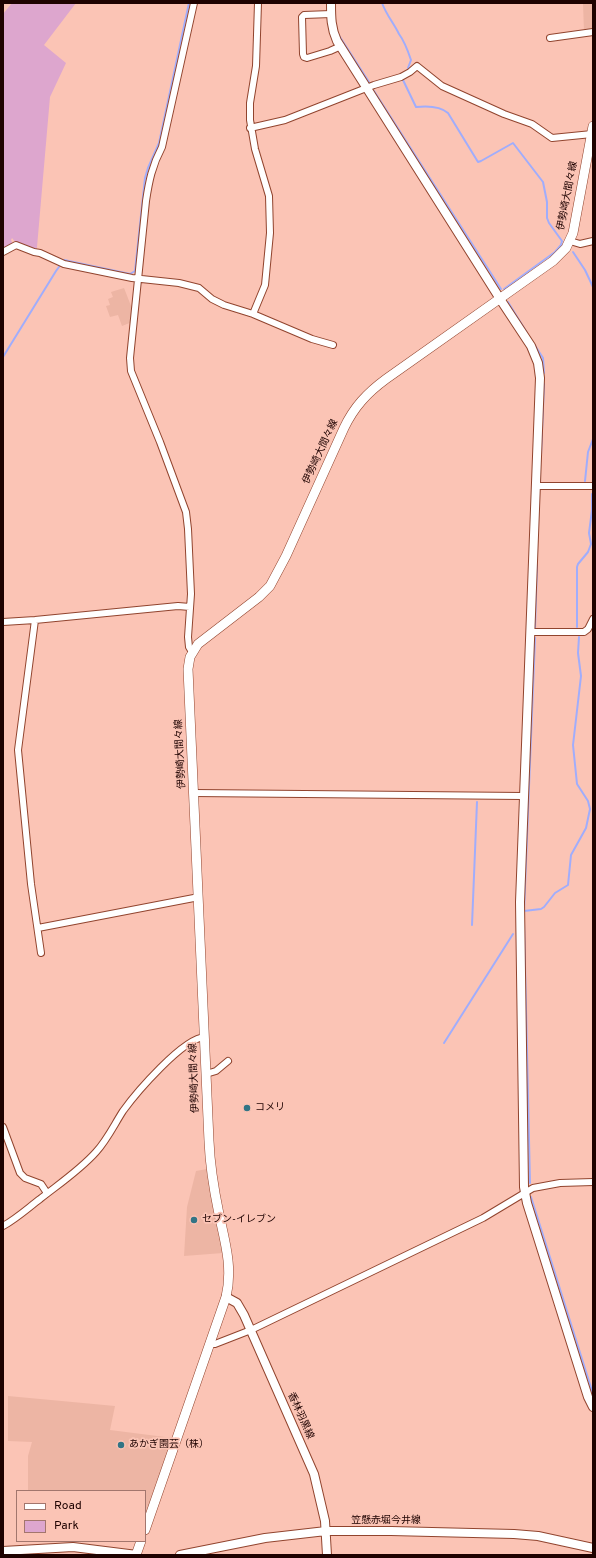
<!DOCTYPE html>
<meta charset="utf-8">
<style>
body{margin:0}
#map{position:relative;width:596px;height:1558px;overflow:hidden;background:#fbc4b5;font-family:Overpass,sans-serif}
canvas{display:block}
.frame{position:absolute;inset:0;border:4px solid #1e0200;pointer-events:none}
.legend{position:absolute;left:16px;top:1490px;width:130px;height:52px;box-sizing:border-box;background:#fbc4b5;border:1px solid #a3766d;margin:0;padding:5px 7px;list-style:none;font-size:12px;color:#1e0200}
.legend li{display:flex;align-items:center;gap:8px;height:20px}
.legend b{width:20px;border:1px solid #a3766d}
</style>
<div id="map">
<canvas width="596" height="1558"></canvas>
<div class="frame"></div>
<ul class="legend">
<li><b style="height:5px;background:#fff"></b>Road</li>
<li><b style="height:11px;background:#dda6ce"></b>Park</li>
</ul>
</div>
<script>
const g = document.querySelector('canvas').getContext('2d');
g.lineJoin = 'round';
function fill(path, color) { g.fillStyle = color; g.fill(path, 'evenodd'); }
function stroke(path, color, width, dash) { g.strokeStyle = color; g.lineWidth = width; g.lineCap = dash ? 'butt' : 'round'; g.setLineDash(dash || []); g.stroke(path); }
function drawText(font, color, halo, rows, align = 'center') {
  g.font = font + ' Overpass,"Noto Sans JP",sans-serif'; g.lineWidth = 3.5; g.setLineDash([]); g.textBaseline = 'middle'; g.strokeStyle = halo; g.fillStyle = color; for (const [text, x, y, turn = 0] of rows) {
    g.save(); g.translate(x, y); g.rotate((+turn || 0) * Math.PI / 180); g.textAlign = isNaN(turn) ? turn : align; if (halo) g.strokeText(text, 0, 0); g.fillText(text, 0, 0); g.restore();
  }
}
const built = new Path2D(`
 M583 3H593V30L584 32Z
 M124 288 133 311 132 322 122 326 118 315 110 317 106 306 110 305 108 299 113 297 111 292Z
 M207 1169 223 1253 184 1256 187 1207 196 1171Z
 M8 1396 115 1406 110 1430 173 1438 145 1514V1491H28V1456L32 1442 8 1441Z`);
const green = new Path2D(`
 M12 3H76L44 45 66 63 50 97 37 247 36 250 17 244 12 238 11 240 13 245 3 250V14Z`);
const stream = new Path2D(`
 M382 3C387 16 393 22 399 34 405 42 408 51 411 60L408 68
 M335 14V3
 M338 34 369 82
 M403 80 416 107C425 106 440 106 448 113L478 162 481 161 513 143 543 182 547 202V218L549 223 562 241 561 245 555 252 504 289
 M374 91 501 289
 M573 252 585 270 593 287
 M508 302 527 333
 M534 344 543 358 544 373
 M3 357 56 271 64 260 130 274 135 271 145 178 148 168 159 143 189 3
 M541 455 544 384
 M585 481 588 452 593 439
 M577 627V567L578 564 588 552 591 544 589 533 592 510V494
 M535 628 537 565
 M535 638 524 911 541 909 544 907 555 893 568 885 571 855 586 828 590 809 588 801 577 784 573 745 581 676 578 653 579 637
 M524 922 530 1183
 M472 925 477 802
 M444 1043 513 934
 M531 1197 593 1394`);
const street = new Path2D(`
 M331 14 304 15 302 17 303 54 304 57 307 58 330 51 341 46
 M550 38 593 32
 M250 128 285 120 374 85 401 77 410 72 417 66 442 86 504 114 532 124 552 138 592 134
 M570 241 580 244 593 241
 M3 252 16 245 34 252 40 253 64 264 132 278 179 283 199 288 212 299 224 305 253 314 312 339 333 345
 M253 314 265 285 270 233 269 196 255 149 250 120V103L256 66 258 3
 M535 486H593
 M35 620 18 750 31 884 41 953
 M3 622 35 620 178 606 190 607
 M530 632H584L588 629 593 619
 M192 652 189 647 188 637 191 594 188 529 186 512 160 442 131 371 130 358 146 201C149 181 152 166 162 147L194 3
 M194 793 523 796
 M38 928 199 897
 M206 1074 216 1071 228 1061
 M3 1127 20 1173 25 1178 41 1184 47 1193
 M3 1226C16 1219 28 1208 40 1199 59 1184 80 1170 96 1152 107 1140 114 1125 123 1111 136 1093 183 1038 205 1037
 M209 1344H215L251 1330 483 1218 533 1188 560 1183 593 1182`);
const secondary = new Path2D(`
 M331 3C331 17 331 28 337 41L502 302 531 346 538 363 540 378 520 902 524 1187 527 1203 588 1397 593 1407
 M226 1297 237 1303 244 1315 314 1474 325 1521 327 1555
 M3 1551 73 1547 137 1555
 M180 1555 265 1538 326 1531H391L514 1534 538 1536 593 1548`);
const primary = new Path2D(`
 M145 1530 226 1297C233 1268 225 1242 219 1214 214 1190 210 1166 209 1141L188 669 190 657 198 644 259 597 270 586 286 556 344 428C354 407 367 393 386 379L553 261 566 248 573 233 593 126
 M136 1555 141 1541`);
const markers = [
 [247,1108,4,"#317485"],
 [194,1220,4,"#317485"],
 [121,1445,4,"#317485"]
];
const streetNames = [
 ["伊勢崎大間々線",568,196,-79],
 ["伊勢崎大間々線",321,452,-65],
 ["伊勢崎大間々線",181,754,-93],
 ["伊勢崎大間々線",195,1078,-92],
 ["香林羽黒線",300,1416,66],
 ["笠懸赤堀今井線",386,1521]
];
const poiNames = [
 ["コメリ",255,1108],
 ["セブン-イレブン",202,1220],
 ["あかぎ園芸（株）",129,1445]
];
fill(built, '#edb5a4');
fill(green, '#dda6ce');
stroke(stream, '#a0adfc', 2);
stroke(street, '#91442e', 8);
stroke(secondary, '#91442e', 10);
stroke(primary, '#91442e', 10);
stroke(street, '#fff', 6);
stroke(secondary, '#fff', 8);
stroke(primary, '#fff', 9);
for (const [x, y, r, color] of markers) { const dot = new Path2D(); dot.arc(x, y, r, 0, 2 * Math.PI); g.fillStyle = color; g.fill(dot); stroke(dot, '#fbc4b5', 1.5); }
drawText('10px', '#1e0200', '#fbc4b5', streetNames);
drawText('10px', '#1e0200', '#fbc4b5', poiNames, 'left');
</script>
